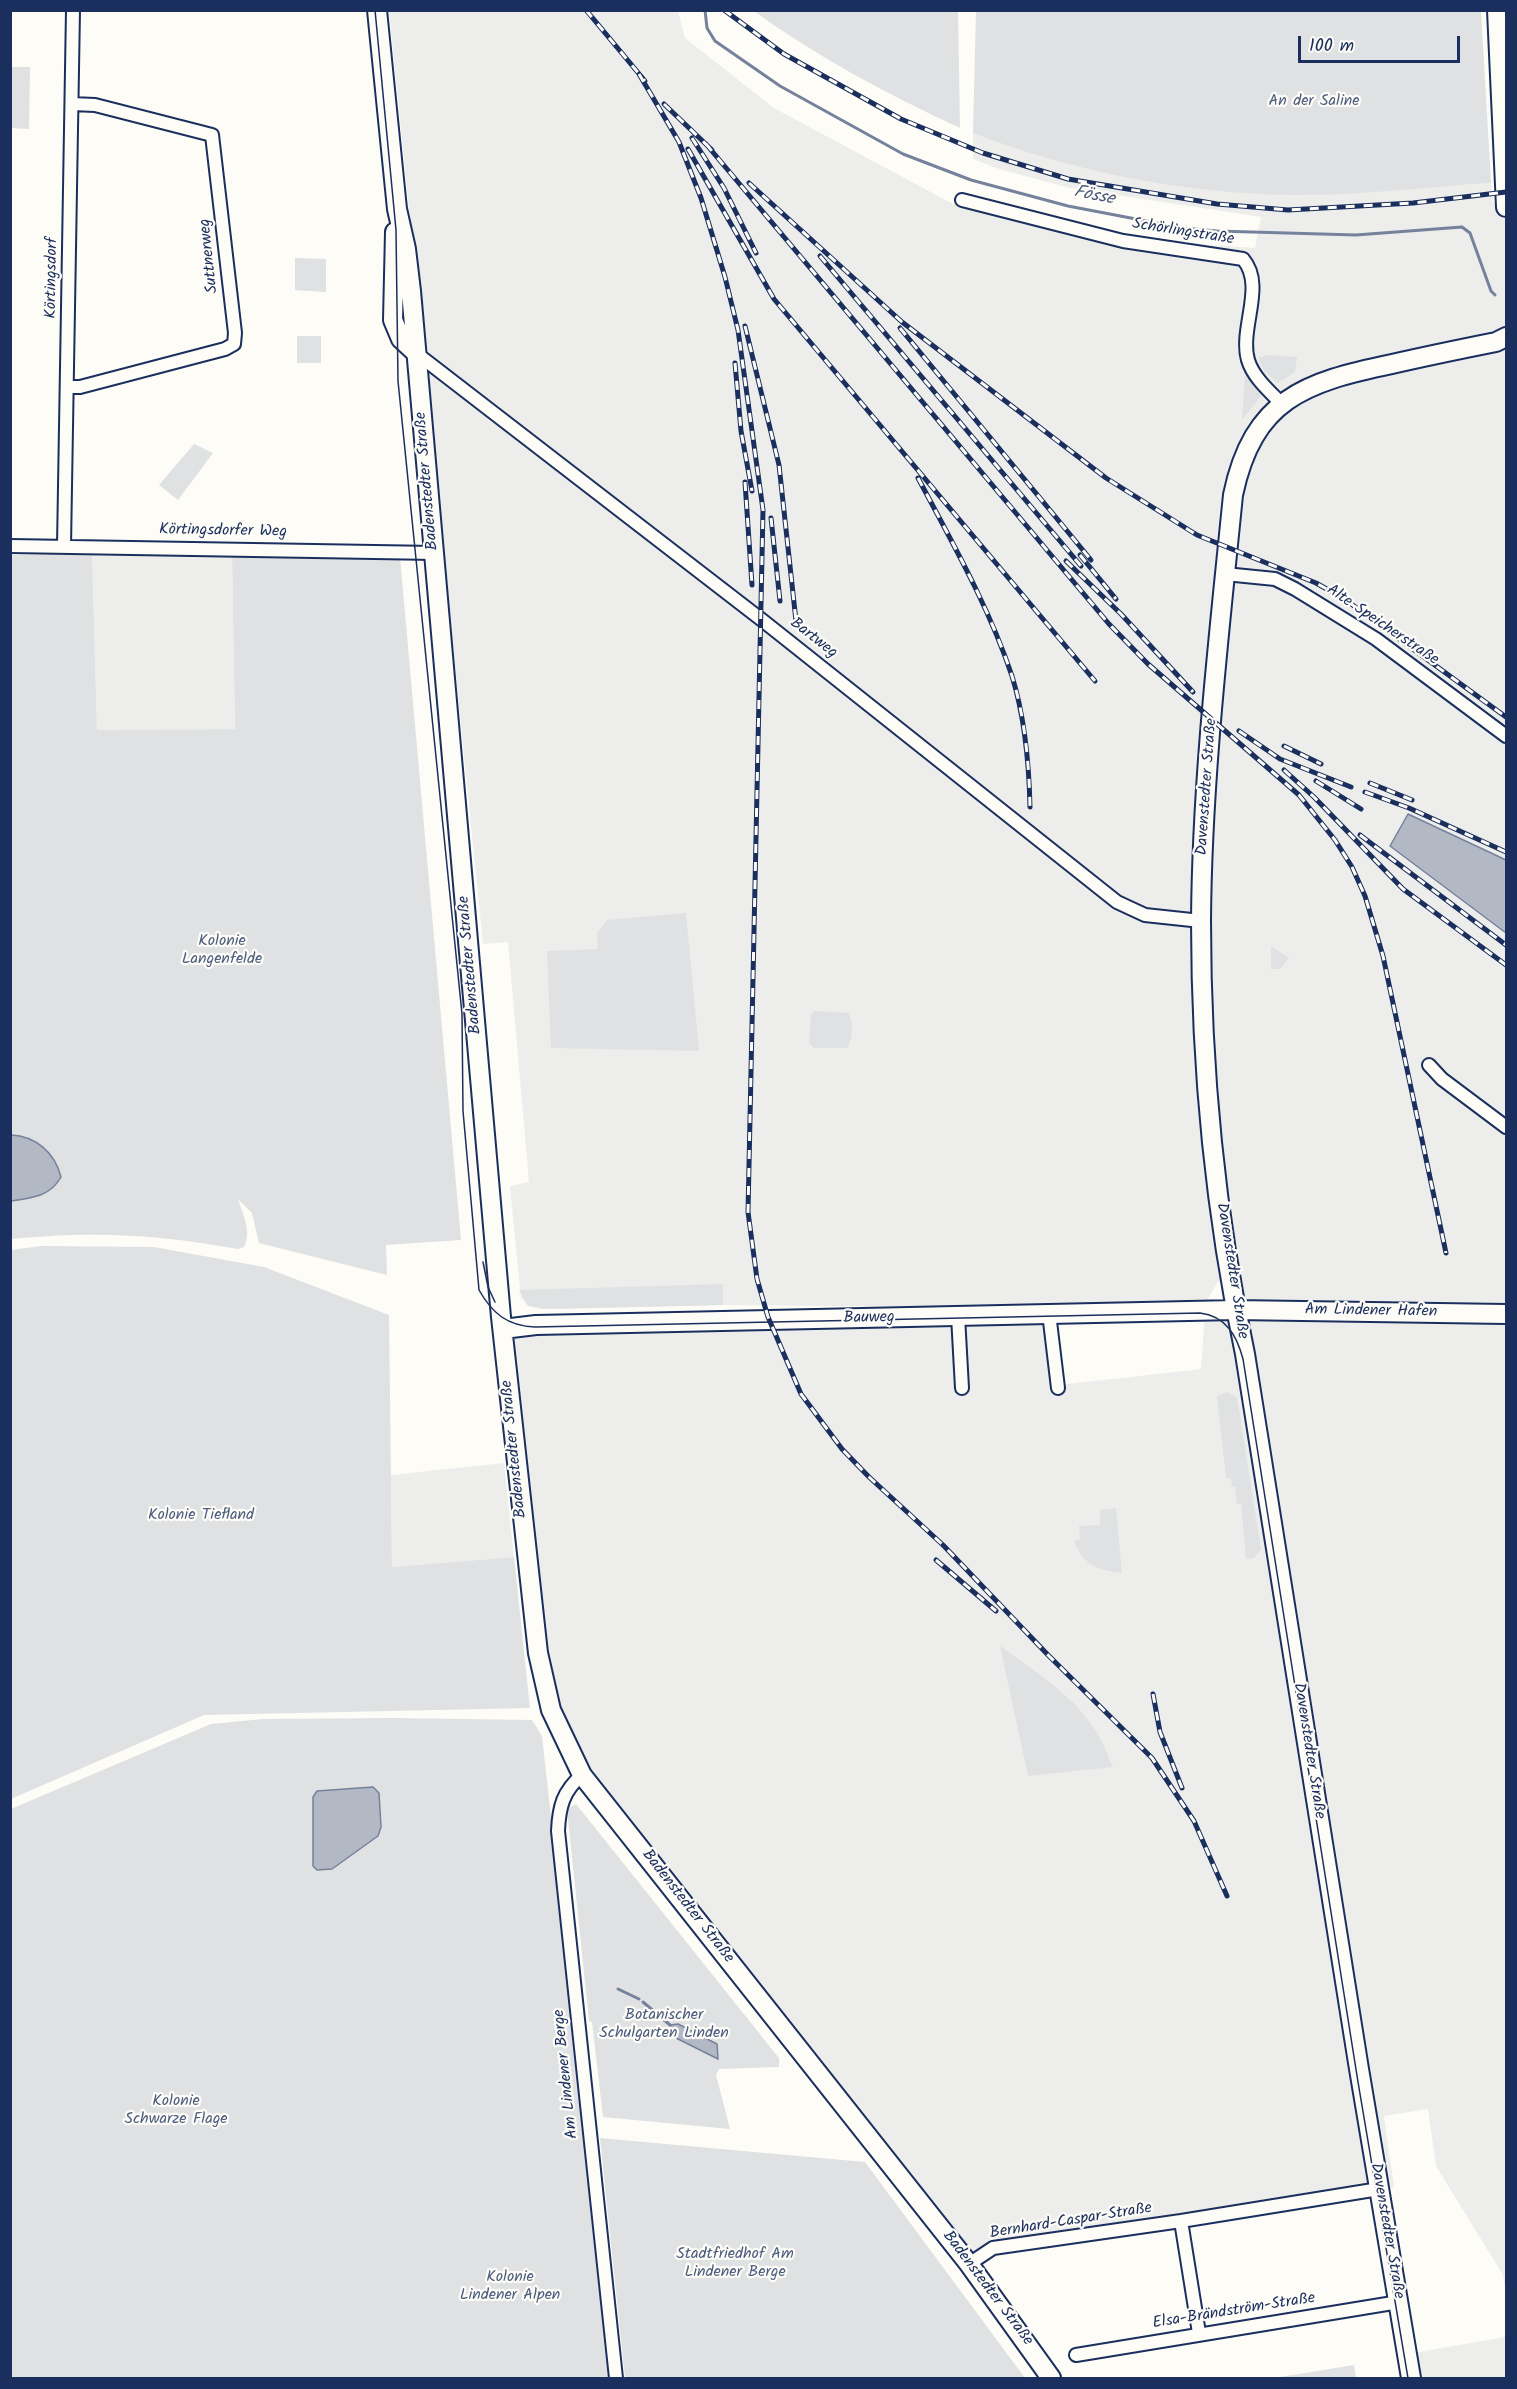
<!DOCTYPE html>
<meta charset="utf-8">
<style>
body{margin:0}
#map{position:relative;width:1517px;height:2389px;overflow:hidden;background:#fdfcf7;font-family:Kalam,sans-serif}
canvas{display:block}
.frame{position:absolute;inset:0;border:12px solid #1b2f5e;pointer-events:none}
.scale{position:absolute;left:1298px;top:36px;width:162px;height:27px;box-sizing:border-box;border:3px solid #1b2f5e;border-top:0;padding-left:8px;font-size:18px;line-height:21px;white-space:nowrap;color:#1b2f5e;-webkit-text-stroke:4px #fdfcf7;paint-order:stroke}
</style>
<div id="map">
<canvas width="1517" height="2389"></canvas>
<div class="frame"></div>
<div class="scale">100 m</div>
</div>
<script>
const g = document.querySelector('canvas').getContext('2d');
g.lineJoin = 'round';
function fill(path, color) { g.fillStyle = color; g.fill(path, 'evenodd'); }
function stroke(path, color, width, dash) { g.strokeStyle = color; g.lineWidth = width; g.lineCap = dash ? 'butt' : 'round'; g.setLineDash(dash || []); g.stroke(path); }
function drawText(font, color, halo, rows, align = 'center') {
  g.font = font + ' Kalam,sans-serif'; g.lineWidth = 4.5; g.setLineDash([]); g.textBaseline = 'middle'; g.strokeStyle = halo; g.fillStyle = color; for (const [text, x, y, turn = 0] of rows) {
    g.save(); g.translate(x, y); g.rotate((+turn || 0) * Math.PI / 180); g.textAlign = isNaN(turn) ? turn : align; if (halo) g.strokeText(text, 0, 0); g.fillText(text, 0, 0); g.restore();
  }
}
const built = new Path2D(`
 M389 11H678L685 38 774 108 953 204 968 197 1071 224 1172 242 1255 248 1261 217 1070 188 999 169 973 159V133L1072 165 1140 180 1221 191 1291 195 1491 183 1493 203 1506 199V2295L1503 2275 1436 2166 1428 2109 1384 2116 1394 2187 993 2248 969 2264 582 1775 551 1710 503 1329 1051 1314 1059 1385 1201 1369 1205 1310H1235L1231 1281 1218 1282 1206 1302 966 1307 723 1305 562 1309 528 1306 521 1298 510 1186 529 1182 508 942 483 944Z
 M92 553 232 555 235 729 97 730Z
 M504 1463 514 1557 392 1567 391 1475Z
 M1506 2337V2378H1411L1407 2354Z`);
const green = new Path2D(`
 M754 11H958L960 128C887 94 819 58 754 11Z
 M976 11H1481L1491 183C1425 187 1357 196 1290 195 1183 193 1073 172 973 133Z
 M11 67H30L29 129 11 128Z
 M295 258 326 259V292L295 290Z
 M297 336H321V363H297Z
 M1267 355 1297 357 1295 372 1278 383 1264 371 1258 358Z
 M1245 375H1249L1262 395 1242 420Z
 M194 444 213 453 178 500 159 485Z
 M92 553 97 730 235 729 232 555 400 557 461 1240 386 1245 387 1275 259 1243 252 1213 238 1199C243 1215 252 1230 244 1247L238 1249C155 1234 94 1231 11 1239L10 555Z
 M686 913 699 1051 551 1048 547 951 598 949 597 933 607 920Z
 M1271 946 1289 958 1280 969H1271Z
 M814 1011 848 1013C854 1021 853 1040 847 1048H814L809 1043 811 1015Z
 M41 1246 154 1247 264 1267 389 1315 392 1567 514 1557 530 1708 204 1715 11 1799V1250Z
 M723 1284V1305L543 1309 528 1306 519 1290Z
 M1228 1392 1237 1398 1239 1409 1261 1549 1254 1558 1246 1559 1241 1504H1237L1235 1486 1232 1487 1231 1478H1226L1217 1396Z
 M1116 1508 1122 1573C1099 1571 1082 1564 1074 1541L1080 1539 1079 1526 1100 1525V1510Z
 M1000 1646C1033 1670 1076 1697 1097 1733 1103 1743 1108 1756 1113 1767L1028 1776Z
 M395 1718 532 1720 542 1736 613 2378H11V1809L211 1724 263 1719Z
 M576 1804 779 2058V2067L719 2069 716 2075 730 2129 603 2117 592 2022 589 2021 567 1809Z
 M600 2138 865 2162 1025 2378H625Z
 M1354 2365 1356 2378H1274Z`);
const water = new Path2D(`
 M1408 814 1506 860V933L1390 846Z
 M11 1135C36 1136 55 1153 61 1177 50 1197 31 1198 11 1201Z
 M373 1787 379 1793 381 1827 378 1836 332 1869 317 1870 313 1866V1797L317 1791Z
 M678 2024 717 2044 718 2059 676 2038 670 2025Z`);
const stream = new Path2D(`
 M705 10 707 28 715 41 780 86 903 154 971 180 1068 206 1183 228 1217 231 1356 235 1462 227 1470 233 1491 291 1495 295
 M618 1989 639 1999
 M643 2002 670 2025`);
const street = new Path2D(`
 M962 200 1123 241 1243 259C1266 286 1239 328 1248 360 1253 377 1269 391 1282 404
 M416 353 762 620 1117 902 1145 915 1201 921
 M67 387H80L225 349 234 344 235 333 212 135 95 105 72 104
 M10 546 435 553
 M64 546 73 10
 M1225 574 1275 579 1295 589 1376 639 1506 736
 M1429 1065 1442 1079 1506 1127
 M1049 1313 1058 1388
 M958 1316 962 1388
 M582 1775C563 1791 559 1807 558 1831L616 2378
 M1181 2221 1199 2333
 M969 2264 993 2248 1181 2221 1379 2189
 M1076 2355 1399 2302`);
const secondary = new Path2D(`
 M377 10 397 209 406 249 411 291 501 1317 538 1653 551 1710 582 1775 969 2264 1051 2378
 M1497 10 1506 207
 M395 232 393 320 401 339 416 353
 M503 1329 536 1325 1235 1310 1506 1314
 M1411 2378 1359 2069 1245 1354C1215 1213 1201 1065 1201 921 1202 779 1219 636 1233 495 1253 399 1305 382 1392 364 1427 356 1461 349 1496 342L1506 337`);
const tram = new Path2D(`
 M375 10 396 230 398 381 462 1014 463 1111 479 1290C492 1313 507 1326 535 1327L1200 1313C1226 1316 1237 1336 1243 1359L1358 2082 1408 2378
 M483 1262 488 1287 495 1302`);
const rail = new Path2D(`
 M586 10 645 81
 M724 10 784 54 901 119 983 153 1068 179 1217 204 1288 210 1413 203 1506 192
 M639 74 679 142 701 198 725 277 738 330 763 510 748 1212 757 1279 768 1317 801 1394 842 1449 869 1477 943 1545 1049 1656 1152 1758 1194 1821 1227 1896
 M664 104 712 150
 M692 138 724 188 756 253
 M706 144 1109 624 1148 664 1299 795 1335 840 1352 867 1365 896 1383 956 1446 1253
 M688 149 774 299 1095 681
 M749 183 902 322 1106 478 1197 535 1316 583 1343 598 1506 717
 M820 256 1081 566
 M745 326 779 465 796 621
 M900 328 1091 560
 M735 363 741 431 752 491
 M918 478C952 542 989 607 1012 676 1025 718 1029 762 1030 807
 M745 482 752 585
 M771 518 780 601
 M1080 555 1116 599
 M1066 561 1121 614 1193 692
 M1239 731 1280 759 1351 787
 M1284 746 1321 764
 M1284 770 1314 797 1403 889 1506 965
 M1316 781 1361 809
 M1370 783 1412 800
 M1365 792 1409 808 1506 852
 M1360 835 1506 945
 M936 1560 996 1611
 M1153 1694 1160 1732 1182 1788`);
const parkNames = [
 ["An der Saline",1314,102],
 ["Kolonie",222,942],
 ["Langenfelde",222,960],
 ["Kolonie Tiefland",201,1516],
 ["Botanischer",664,2016],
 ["Schulgarten Linden",664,2034],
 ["Kolonie",176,2102],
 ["Schwarze Flage",176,2120],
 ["Stadtfriedhof Am",735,2255],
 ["Lindener Berge",735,2273],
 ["Kolonie",510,2278],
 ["Lindener Alpen",510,2296]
];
const streetNames = [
 ["Schörlingstraße",1183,233,9],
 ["Suttnerweg",210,256,-96],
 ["Körtingsdorf",53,278,-89],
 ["Badenstedter Straße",428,481,-95],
 ["Körtingsdorfer Weg",223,532,1],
 ["Alte Speicherstraße",1382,626,34],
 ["Bartweg",813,639,38],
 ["Davenstedter Straße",1208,787,-86],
 ["Badenstedter Straße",471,965,-95],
 ["Davenstedter Straße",1231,1271,81],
 ["Am Lindener Hafen",1371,1312,1],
 ["Bauweg",869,1319,-1],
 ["Badenstedter Straße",515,1449,-96],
 ["Davenstedter Straße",1308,1751,81],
 ["Badenstedter Straße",687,1907,52],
 ["Am Lindener Berge",567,2074,-96],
 ["Bernhard-Caspar-Straße",1071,2222,-9],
 ["Davenstedter Straße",1386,2231,80],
 ["Badenstedter Straße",987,2289,53],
 ["Elsa-Brändström-Straße",1234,2312,-9]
];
const waterNames = [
 ["Fösse",1094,197,11]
];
fill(built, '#edeeec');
fill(green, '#e0e1e3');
fill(water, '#b3b8c5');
stroke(water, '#76819c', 1.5);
stroke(stream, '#76819c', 3);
stroke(street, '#1b2f5e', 16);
stroke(secondary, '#1b2f5e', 22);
stroke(street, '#fdfcf7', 12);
stroke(secondary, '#fdfcf7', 18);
stroke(tram, '#1b2f5e', 1.5);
stroke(rail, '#1b2f5e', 5);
stroke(rail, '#fdfcf7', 3, [9]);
drawText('16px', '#4c5c7f', '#fdfcf7', parkNames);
drawText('16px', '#1b2f5e', '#fdfcf7', streetNames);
drawText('italic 18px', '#49587d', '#fdfcf7', waterNames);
</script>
